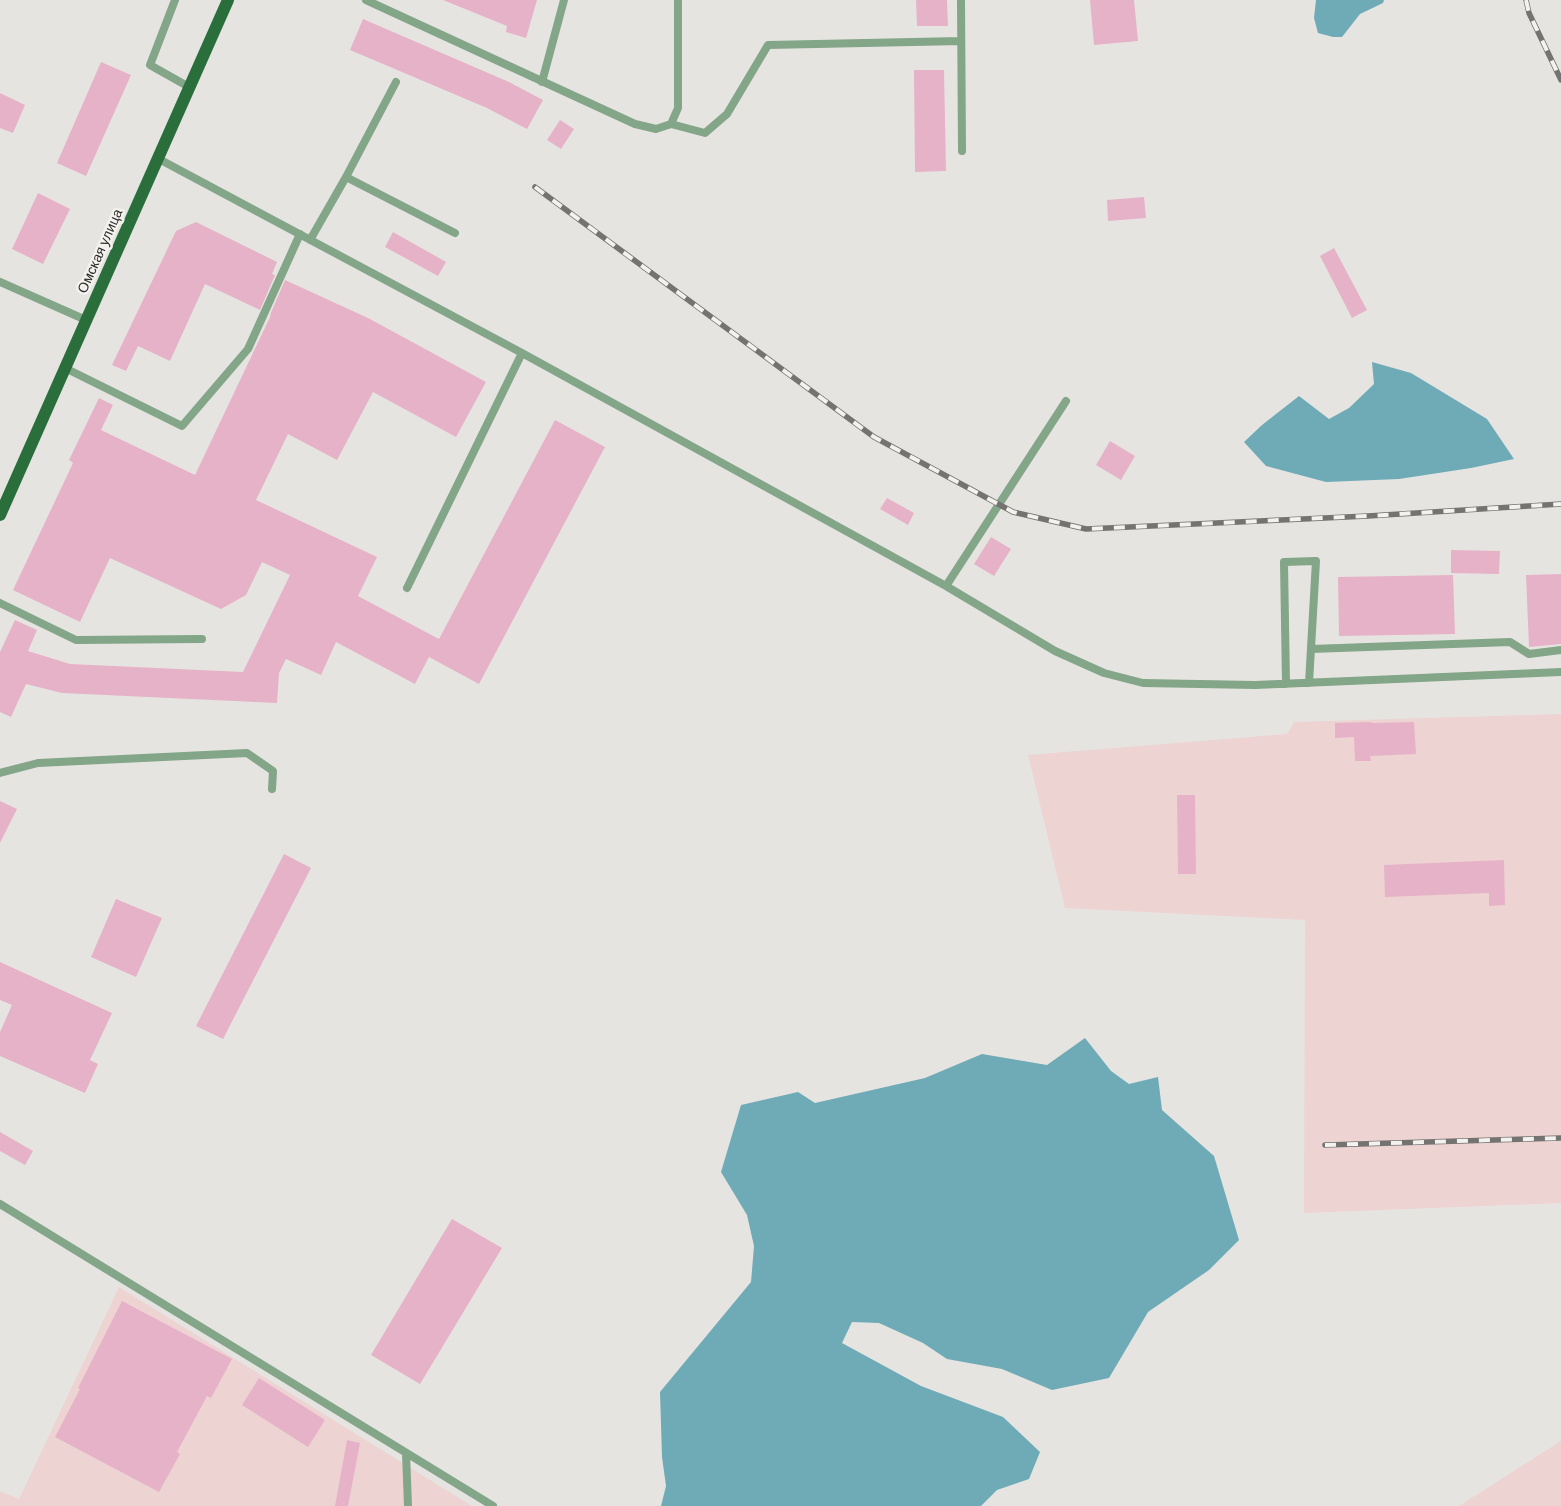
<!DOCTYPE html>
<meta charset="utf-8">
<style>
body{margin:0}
canvas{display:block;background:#e6e4e1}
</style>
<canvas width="1561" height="1506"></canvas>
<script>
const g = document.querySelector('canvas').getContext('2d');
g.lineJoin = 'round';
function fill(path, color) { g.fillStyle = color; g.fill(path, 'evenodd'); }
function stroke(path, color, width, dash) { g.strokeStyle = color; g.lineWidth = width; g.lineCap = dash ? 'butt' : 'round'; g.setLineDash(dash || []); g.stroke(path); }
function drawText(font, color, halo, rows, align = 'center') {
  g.font = font + ' Barlow,sans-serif'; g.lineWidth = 5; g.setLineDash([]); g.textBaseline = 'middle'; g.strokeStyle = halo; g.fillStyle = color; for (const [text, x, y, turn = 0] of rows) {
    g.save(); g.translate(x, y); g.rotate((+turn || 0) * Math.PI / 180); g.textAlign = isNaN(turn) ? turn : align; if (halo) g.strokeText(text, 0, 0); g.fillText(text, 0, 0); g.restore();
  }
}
const industrial = new Path2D(`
 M1561 714V1203L1304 1213 1305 920 1065 908 1028 755 1287 734 1294 722Z
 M119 1287 472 1506H0V1491L19 1499Z
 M1561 1441V1506H1459Z`);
const water = new Path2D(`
 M1316 0H1384L1383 3 1360 14 1342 37H1333L1318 33 1314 18Z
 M1372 362 1411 373 1487 419 1514 459 1471 468 1399 479 1326 482 1266 466 1244 442 1262 425 1299 396 1329 419 1349 408 1374 384Z
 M1085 1038 1111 1071 1129 1084 1158 1077 1162 1110 1214 1156 1239 1240 1209 1270 1148 1312 1109 1378 1052 1390 1002 1369 947 1359 923 1343 879 1323 852 1322 842 1343 921 1386 1003 1417 1040 1452 1029 1479 997 1490 981 1506H661L666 1486 662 1457 660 1392 751 1282 754 1246 747 1215 721 1172 741 1105 798 1092 815 1103 925 1078 982 1054 1047 1065Z`);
const building = new Path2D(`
 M443 0H537L526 38 506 32 507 26Z
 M916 0H947L948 26H917Z
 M1090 0H1134L1138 41 1094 45Z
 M363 19 509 82 543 100 527 129 487 108 350 50Z
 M101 62 131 75 86 176 57 163Z
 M914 70H944L946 171 915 172Z
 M0 93 25 105 13 133 0 128Z
 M560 120 574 129 561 149 547 140Z
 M38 193 70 209 43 264 12 249Z
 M1144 197 1146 218 1108 221 1107 200Z
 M196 222 277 262 272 274 275 275 260 310 205 284 170 361 138 346 126 371 112 365 176 231Z
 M393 232 446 262 438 276 385 247Z
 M1334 248 1367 310 1352 318 1320 256Z
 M285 280 368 318 486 382 456 437 373 392 337 460 288 434 256 500 377 557 358 596 439 639 555 420 605 447 479 684 429 657 415 684 336 642 321 675 286 659 279 673 277 703 62 693 26 684 11 717 0 712V652L15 620 37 630 28 651 70 664 243 672 290 575 262 562 246 595 221 609 110 558 80 622 13 590 73 463 69 460 99 398 113 405 101 430 195 475 271 315H270Z
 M1110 441 1135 456 1121 480 1096 465Z
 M887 498 914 513 908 525 880 509Z
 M991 537 1011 549 994 576 974 564Z
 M1451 550 1500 551 1499 574 1451 573Z
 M1561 574V644L1529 647 1526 575Z
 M1453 575 1455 634 1339 636 1338 577Z
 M1371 722 1372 723 1414 722 1416 754 1370 756 1371 761H1355L1354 737 1335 738V723Z
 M1177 795H1195L1196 874H1178Z
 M0 801 17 809 0 843Z
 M284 854 311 868 223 1039 196 1026Z
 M1504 860 1505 905 1489 906V893L1385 897 1384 865Z
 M116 899 162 918 136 977 91 957Z
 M0 962 112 1013 90 1060 98 1064 85 1093 0 1056V1032L12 1005 0 1000Z
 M0 1132 33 1151 25 1165 0 1151Z
 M452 1219 502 1248 420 1384 371 1355Z
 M122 1301 232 1359 211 1398 207 1396 177 1452 180 1454 159 1492 55 1437 80 1389 78 1388Z
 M259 1378 325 1420 308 1447 242 1405Z
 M347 1440 360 1443 348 1506H335Z`);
const lane = new Path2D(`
 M175 0 150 65 189 87
 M366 0 635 124 656 129 671 124 678 108V0
 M961 0 962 151
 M542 82 564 0
 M671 124 705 133 727 114 768 45 961 41
 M157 158 522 353 946 586 1055 651 1104 673 1143 683 1255 685 1561 672
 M346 177 396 82
 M310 240 346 177 455 233
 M0 282 86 320
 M65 368 182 426 248 349 300 234
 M946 586 1066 401
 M407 588 522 353
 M0 603 76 640 202 639
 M1311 649 1510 642 1529 654 1561 650
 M1286 684 1284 562 1316 561 1309 683
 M0 773 38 763 247 753 273 771 272 789
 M0 1204 493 1506
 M406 1453 408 1506`);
const primary = new Path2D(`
 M0 515 228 0`);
const rail = new Path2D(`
 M1526 0 1529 13 1561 80
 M535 187 874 437 1013 512 1086 529 1368 516 1561 504
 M1325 1145 1561 1138`);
const streetNames = [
 ["Омская улица",100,251,-66]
];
fill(industrial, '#eed3d3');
fill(water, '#6eabb7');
fill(building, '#e6b2c7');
stroke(lane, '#83a588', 8);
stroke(primary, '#2a6e3b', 12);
stroke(rail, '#747371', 5.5);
stroke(rail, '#f3f2ee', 4, [11]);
drawText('14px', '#2b2b29', '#f3f2ee', streetNames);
</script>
